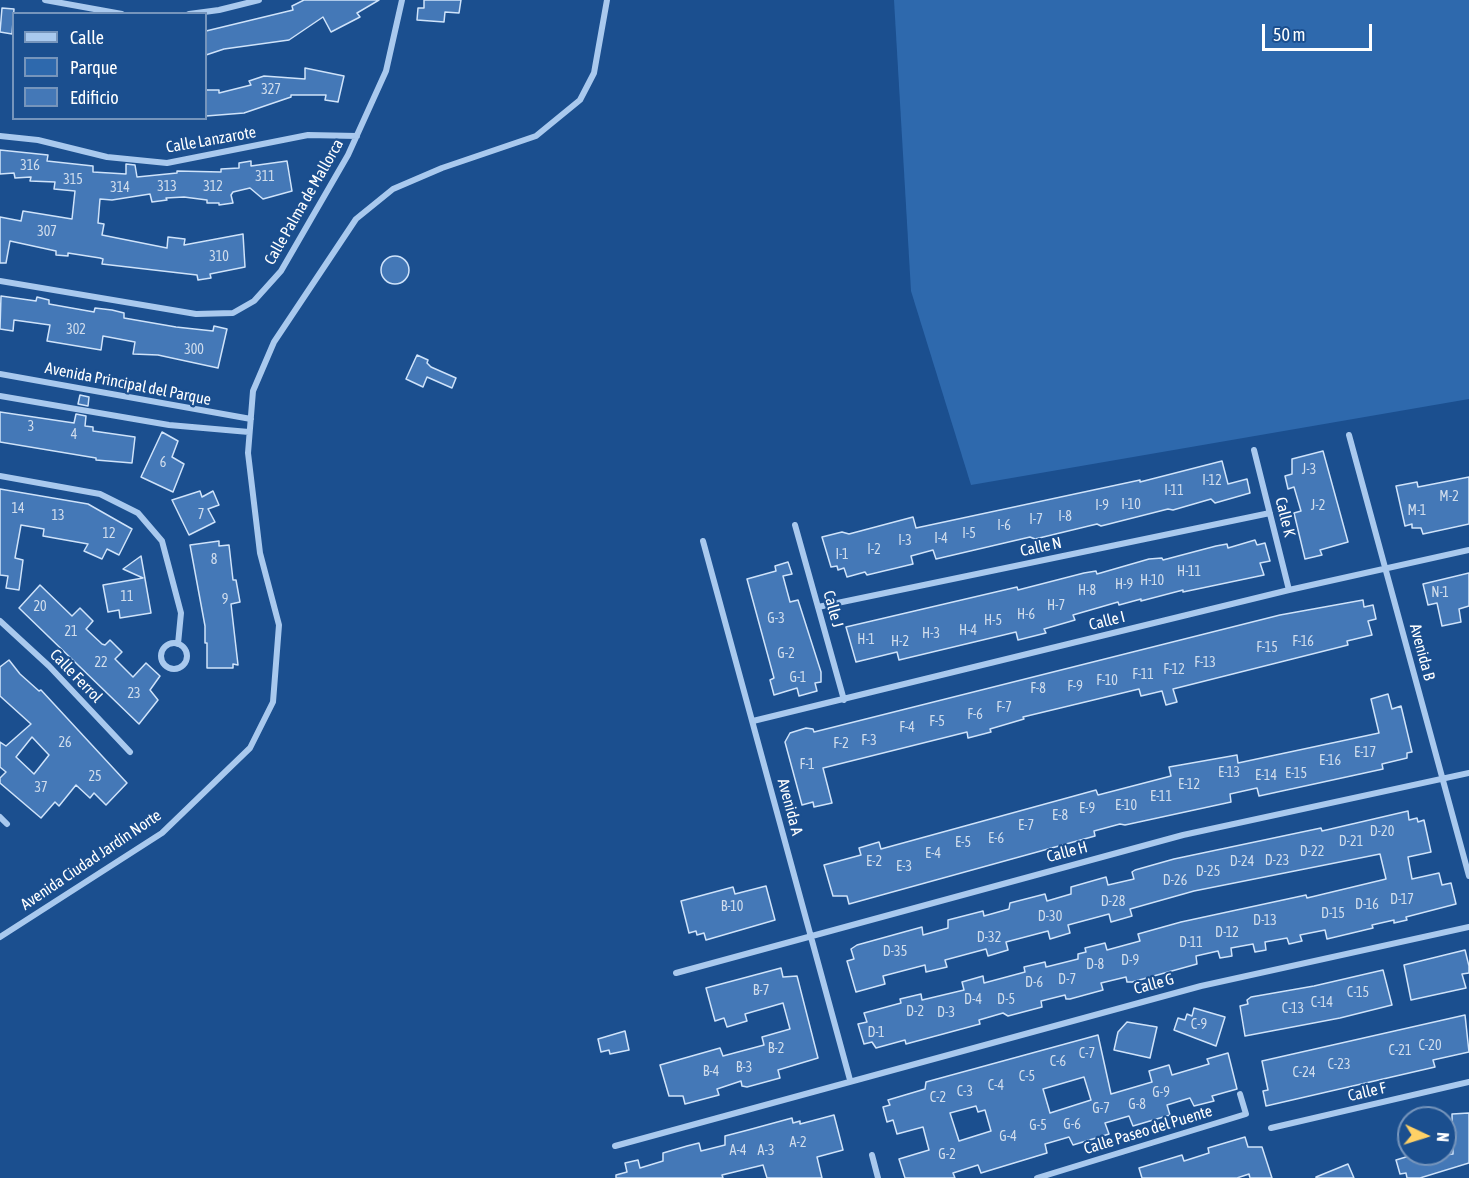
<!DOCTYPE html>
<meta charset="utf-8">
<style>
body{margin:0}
#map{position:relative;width:1469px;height:1178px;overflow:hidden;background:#1b4f8f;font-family:"Asap Condensed",sans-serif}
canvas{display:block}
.legend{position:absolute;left:12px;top:12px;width:195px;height:108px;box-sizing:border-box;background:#1b4f8f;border:2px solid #7695bc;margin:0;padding:8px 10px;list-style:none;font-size:18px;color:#fff}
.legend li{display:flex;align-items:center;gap:12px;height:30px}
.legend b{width:30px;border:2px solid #7695bc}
.north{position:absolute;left:1397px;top:1106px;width:60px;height:60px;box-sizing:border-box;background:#1b4f8f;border:2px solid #7695bc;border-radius:50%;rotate:94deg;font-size:16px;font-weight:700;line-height:24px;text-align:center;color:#fff}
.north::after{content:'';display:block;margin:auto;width:21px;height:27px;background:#ffd166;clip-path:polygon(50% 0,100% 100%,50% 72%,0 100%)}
.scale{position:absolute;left:1262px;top:24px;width:110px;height:27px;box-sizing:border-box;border:3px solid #fff;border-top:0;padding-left:8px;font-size:18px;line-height:21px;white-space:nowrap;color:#fff;-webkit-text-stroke:4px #1b4f8f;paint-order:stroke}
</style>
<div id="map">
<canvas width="1469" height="1178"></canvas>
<ul class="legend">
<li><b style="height:8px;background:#a9c9ee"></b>Calle</li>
<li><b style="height:16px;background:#2e69ad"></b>Parque</li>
<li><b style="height:16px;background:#4478b7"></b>Edificio</li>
</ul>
<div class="north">N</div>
<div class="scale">50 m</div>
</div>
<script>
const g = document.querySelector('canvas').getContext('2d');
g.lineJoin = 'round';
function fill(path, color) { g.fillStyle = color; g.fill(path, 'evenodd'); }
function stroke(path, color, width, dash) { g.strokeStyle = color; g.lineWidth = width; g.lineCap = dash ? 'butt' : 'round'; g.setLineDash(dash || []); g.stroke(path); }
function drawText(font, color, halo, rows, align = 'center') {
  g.font = font + ' "Asap Condensed",sans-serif'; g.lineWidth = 4.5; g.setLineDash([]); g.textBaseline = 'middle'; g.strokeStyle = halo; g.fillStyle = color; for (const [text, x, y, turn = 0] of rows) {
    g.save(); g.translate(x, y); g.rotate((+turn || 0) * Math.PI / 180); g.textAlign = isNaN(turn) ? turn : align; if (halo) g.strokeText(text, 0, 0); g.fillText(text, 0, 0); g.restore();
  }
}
const green = new Path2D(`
 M894 0H1469V399L971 485 911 291Z`);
const building = new Path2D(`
 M304 0H379L357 13 360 17 331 32 323 17 289 40 224 49 206 55V31L293 10 292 6Z
 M424 0H461L459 13 445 12 444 22 417 20 418 8H424Z
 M2 8 14 9 12 34 0 32Z
 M305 68 344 76 338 102 325 100 326 95H291V97L244 113 206 116V90H219V93L251 85 249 81 264 76 305 79Z
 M0 150 48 155 47 161 93 166V172L126 174V164L135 165 137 177 177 173V171L221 172V169L239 168V163L251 161V166L287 161 292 191 263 199 250 188 233 192 231 195 233 203 219 205V203H207V200L184 197 166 198 167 200 152 202 150 194 112 200 100 199 98 223 104 224 102 235 167 248 168 237 185 239 184 245 243 234 245 267 210 274 211 278 198 280 197 275 102 264 103 259 100 258 68 253V256L56 255V251L10 241 6 263H0V217L21 221 23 211 72 219 75 191 54 189 55 182 30 181 31 177 15 178 14 173 0 174Z
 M381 270a14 14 0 1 1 28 0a14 14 0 1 1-28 0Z
 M1 296 36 301 37 297 49 300V304L94 312 95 308 112 310 124 313V318L176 327 213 331 214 326 227 329 218 368 158 355 133 354 135 342 103 336 101 350 47 341 50 325 14 320 13 331 0 329Z
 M417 355 428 360 427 363 431 367 456 378 452 388 427 377 423 387 406 379Z
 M80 395 89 397 88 406 78 404Z
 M0 412 74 423 76 414 86 416 85 426 93 427V431L135 437 132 463 96 460V458L0 442Z
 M162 432 178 441 172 457 184 464 173 492 141 477Z
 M1323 451 1348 542 1320 550 1322 555 1305 559 1294 513 1301 511 1294 487 1288 489 1285 476 1292 474V459Z
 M1222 461 1228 484 1247 479 1250 493 1215 503 1211 499 1173 510 1168 509 1101 526 1097 524 1035 539 1030 537 936 559 933 550 911 556 913 564 867 575 865 572 847 577 844 568 838 570 837 566 831 567 822 537 842 532 849 534 913 517 916 528 1140 480V482Z
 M1469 477V524L1423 534 1421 528H1412V524L1405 526 1396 486 1417 482 1418 487Z
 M0 489 88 504 132 529 119 555 107 549 102 559 84 551 88 544 43 536 44 529 21 525 15 558 23 560 19 590 6 588 8 576 0 575Z
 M200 491 202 497 213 491 219 505 208 509 215 522 189 535 172 500Z
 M1255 540 1257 545 1265 543 1270 561 1260 563 1264 575 1183 592V590L1141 601V599L1119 605 1118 602 1073 615 1075 620 1044 629 1046 633 1018 640 1016 632 899 660 897 652 856 662 846 627 1017 587 1018 590 1084 573 1096 571 1097 574 1149 559 1162 558 1163 560 1216 546 1227 544 1228 548Z
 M219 541V546L229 545 233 580H236L240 602 231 604 238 665 233 664V668H207V643H205V626L190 545Z
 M141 556 151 613 120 618 119 610 108 612 103 585 143 578 123 569Z
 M788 562 792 574 783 576 790 602 798 600 821 672V682L815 683 817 691 799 696 797 688 774 695 770 680 774 678 747 579 776 571 775 566Z
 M1469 573V606L1459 609 1461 622 1442 626 1437 603 1428 605 1423 584Z
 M40 585 72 616 80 608 93 621 86 629 102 644 105 645 110 640 122 652 115 659 133 677 146 663 160 676 150 690 158 700 139 724 19 608Z
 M1363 600 1364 607 1373 605 1376 619 1368 621 1372 635 1347 641 1348 645 1173 689 1177 702 1166 705 1162 691 1141 696 1139 689 1023 717 1024 719 990 729 991 732 968 738 967 732 823 768 832 803 814 807 813 802 802 805 785 742 790 733 806 728 813 729 814 732 834 727 1280 615Z
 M9 660 20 674 39 691 41 690 127 783 106 805 94 793 90 798 76 785 59 806 55 802 41 818 0 783V778L6 772 0 767V742L6 746 31 724 0 696V667ZM32 737 49 755 34 774 16 757Z
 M1388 694 1392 709 1401 706 1412 752 1407 753V758L1382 764 1383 769 1259 796 1257 788 1230 794 1231 802 1125 825 1120 824 1094 831 1095 836 849 904 847 896H833L824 865 861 855 859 848 879 842 881 849 1096 790 1098 795 1171 776 1169 767 1237 755 1238 763 1379 733 1371 699Z
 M1408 811 1409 820 1417 818 1418 822 1424 820 1431 852 1408 857 1412 879 1439 873 1442 885 1451 883 1456 904 1406 917 1407 920 1394 923V920L1372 925 1373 928 1327 939 1325 930 1300 935 1302 941 1289 944 1287 938 1265 942 1266 950 1255 952 1253 944 1231 948 1232 956 1220 958 1218 951 1196 956 1197 964 1132 982H1127L1126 977 1101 983 1103 990 1070 999H1066L1065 995 1041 1001 1042 1007 1008 1016 1003 1013 979 1020 980 1024 906 1044 905 1040 876 1048 872 1042 864 1044 858 1024 867 1022 864 1013 901 1003 900 999 921 994 922 1000 964 990 962 982 983 976 984 983 1025 972 1024 967 1045 962 1046 967 1078 959V954L1086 952 1085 948 1105 943 1107 950 1140 941 1138 934 1181 922 1306 895 1307 898 1386 879 1380 854 1194 891 1130 909 1132 916 1111 922 1109 914 1068 925 1070 933 1050 939 1048 931 1006 942 1008 950 988 956 986 949 945 960 947 967 926 972 925 965 883 976 885 984 856 992 847 961 854 959 851 949 857 945 922 927 923 935 948 928V920L983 911 984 916 1009 909 1010 903 1045 894 1047 901 1071 894V887L1106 877 1108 885 1134 879 1132 872 1135 870 1174 859 1321 828 1322 831Z
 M766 886 775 920 706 940 704 933 697 935 696 931 689 933 681 901 733 887 735 894Z
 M1465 950 1469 966V973L1462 974 1466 988 1411 1000 1404 965Z
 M781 968 783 977 797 976 818 1058 778 1070 780 1078 747 1087 742 1086 741 1081 717 1089 719 1095 685 1104 683 1096H669L660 1065 720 1048 723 1056 764 1045 762 1037 790 1029 783 1003 745 1014 747 1021 727 1027 724 1018 715 1021 706 988Z
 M1383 970 1392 1005 1340 1018 1245 1036 1240 1006 1248 1004 1247 1000 1251 997 1314 986Z
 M1194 1008 1225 1017 1216 1046 1174 1030 1178 1018 1185 1020 1187 1014 1192 1016Z
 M1465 1015 1469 1052 1433 1060 1435 1067 1266 1106 1263 1091 1268 1090 1262 1061Z
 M1127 1022 1157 1027 1150 1058 1114 1050 1118 1032Z
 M625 1031 629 1050 610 1054 609 1050 601 1052 598 1039Z
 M1098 1035 1111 1094 1152 1082 1149 1071 1169 1065 1172 1075 1209 1064 1207 1059 1228 1053 1237 1089 1212 1096 1214 1101 1194 1106 1190 1098 1167 1105 1170 1115 1133 1126 1129 1116 1105 1123 1109 1134 1073 1145 1069 1137 1045 1144 1047 1153 981 1173 978 1165 953 1173 955 1178H905L899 1159 929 1150 923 1127 897 1134 893 1120 887 1122 883 1107 890 1105 888 1100 925 1089 926 1082ZM1084 1077 1091 1100 1050 1113 1043 1089ZM976 1106 978 1112 985 1110 991 1131 959 1141 950 1113Z
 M1469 1113V1163L1420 1178H1407L1406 1173 1400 1174 1396 1160 1416 1154H1427L1428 1157 1453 1154 1452 1114Z
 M834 1115 843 1150 817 1157 822 1178H767L763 1165 722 1175 723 1178H616V1175L627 1172 625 1163 638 1160 640 1168 663 1161V1153L687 1146 699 1143 701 1151 725 1145V1136L748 1130 792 1118 793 1123 800 1121V1124Z
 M1245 1137 1248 1147H1262L1272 1178H1250L1249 1174 1237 1178H1142L1139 1168 1182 1155 1184 1161 1209 1153 1208 1148Z
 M1348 1164 1354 1178H1316V1177Z`);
const street = new Path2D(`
 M45 0 122 14
 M189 14 219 10 259 0
 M0 136 38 140 107 157 167 163 308 135 357 136
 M0 281 196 314 233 313 254 301 281 271 348 155 386 71 402 0
 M0 374 251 419
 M0 396 169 425 249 432
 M1349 435 1469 876
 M1254 450 1289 590
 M0 476 100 494 138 513 162 541 181 613 178 644
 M795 525 844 700
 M703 541 850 1080
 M818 607 1270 513
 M0 621 49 666 130 752
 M161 656a13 13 0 1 1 26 0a13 13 0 1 1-26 0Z
 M753 721 1289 590 1469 550
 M0 817 7 824
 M0 937 162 833 250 748 273 702 279 625 260 553 248 453 253 391 274 342 356 219 393 189 442 168 536 136 580 100 594 73 607 0
 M676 973 1183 835 1469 773
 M1271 1128 1469 1082
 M615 1146 1201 986 1469 927
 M872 1155 878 1178
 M1037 1178 1246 1114 1240 1094`);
const numberNames = [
 ["327",271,90],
 ["316",30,166],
 ["311",265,177],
 ["315",73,180],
 ["313",167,187],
 ["312",213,187],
 ["314",120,188],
 ["307",47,232],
 ["310",219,257],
 ["302",76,330],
 ["300",194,350],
 ["3",31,427],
 ["4",74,435],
 ["6",163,463],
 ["J-3",1309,470],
 ["I-12",1212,481],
 ["I-11",1174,491],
 ["M-2",1449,497],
 ["I-10",1131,505],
 ["I-9",1102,506],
 ["J-2",1318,506],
 ["14",18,509],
 ["M-1",1417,511],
 ["7",201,515],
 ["13",58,516],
 ["I-8",1065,517],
 ["I-7",1036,520],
 ["I-6",1004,526],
 ["12",109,534],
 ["I-5",969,534],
 ["I-4",941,539],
 ["I-3",905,541],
 ["I-2",874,550],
 ["I-1",842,555],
 ["8",214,560],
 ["H-11",1189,572],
 ["H-10",1152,581],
 ["H-9",1124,585],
 ["H-8",1087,591],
 ["N-1",1440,593],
 ["11",127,597],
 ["9",225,600],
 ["H-7",1056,606],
 ["20",40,607],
 ["H-6",1026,615],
 ["G-3",776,619],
 ["H-5",993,621],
 ["H-4",968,631],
 ["21",71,632],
 ["H-3",931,634],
 ["H-1",866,640],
 ["H-2",900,642],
 ["F-16",1303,642],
 ["F-15",1267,648],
 ["G-2",786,654],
 ["22",101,663],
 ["F-13",1205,663],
 ["F-12",1174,670],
 ["F-11",1143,675],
 ["G-1",798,678],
 ["F-10",1107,681],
 ["F-9",1075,687],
 ["F-8",1038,689],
 ["23",134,694],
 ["F-7",1004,708],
 ["F-6",975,715],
 ["F-5",937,722],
 ["F-4",907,728],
 ["F-3",869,741],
 ["26",65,743],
 ["F-2",841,744],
 ["E-17",1365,753],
 ["E-16",1330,761],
 ["F-1",807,765],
 ["E-13",1229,773],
 ["E-15",1296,774],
 ["E-14",1266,776],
 ["25",95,777],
 ["E-12",1189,785],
 ["37",41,788],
 ["E-11",1161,797],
 ["E-10",1126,806],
 ["E-9",1087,809],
 ["E-8",1060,816],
 ["E-7",1026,826],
 ["D-20",1382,832],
 ["E-6",996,839],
 ["D-21",1351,842],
 ["E-5",963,843],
 ["D-22",1312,852],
 ["E-4",933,854],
 ["D-23",1277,861],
 ["E-2",874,862],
 ["D-24",1242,862],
 ["E-3",904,867],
 ["D-25",1208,872],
 ["D-26",1175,881],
 ["D-17",1402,900],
 ["D-28",1113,902],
 ["D-16",1367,905],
 ["B-10",732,907],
 ["D-15",1333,914],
 ["D-30",1050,917],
 ["D-13",1265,921],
 ["D-12",1227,933],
 ["D-32",989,938],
 ["D-11",1191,943],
 ["D-35",895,952],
 ["D-9",1130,961],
 ["D-8",1095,965],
 ["D-7",1067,980],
 ["D-6",1034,983],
 ["B-7",761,991],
 ["C-15",1358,993],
 ["D-4",973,1000],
 ["D-5",1006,1000],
 ["C-14",1322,1003],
 ["C-13",1293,1009],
 ["D-2",915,1012],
 ["D-3",946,1013],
 ["C-9",1199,1025],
 ["D-1",876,1033],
 ["C-20",1430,1046],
 ["B-2",776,1049],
 ["C-21",1400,1051],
 ["C-7",1087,1054],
 ["C-6",1058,1062],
 ["C-23",1339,1065],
 ["B-3",744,1068],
 ["B-4",711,1072],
 ["C-24",1304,1073],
 ["C-5",1027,1077],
 ["C-4",996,1086],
 ["C-3",965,1092],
 ["G-9",1161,1093],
 ["C-2",938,1098],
 ["G-8",1137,1105],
 ["G-7",1101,1109],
 ["G-6",1072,1125],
 ["G-5",1038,1126],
 ["G-4",1008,1137],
 ["A-2",798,1143],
 ["A-4",738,1151],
 ["A-3",766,1151],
 ["G-2",947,1155]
];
const streetNames = [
 ["Calle Lanzarote",211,140,-10],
 ["Calle Palma de Mallorca",304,202,-60],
 ["Avenida Principal del Parque",128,384,11],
 ["Calle K",1285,517,76],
 ["Calle N",1041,547,-12],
 ["Calle J",833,609,75],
 ["Calle I",1107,621,-14],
 ["Avenida B",1422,652,75],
 ["Calle Ferrol",76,676,46],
 ["Avenida A",790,807,75],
 ["Calle H",1067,852,-15],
 ["Avenida Ciudad Jardín Norte",91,860,-34],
 ["Calle G",1154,984,-15],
 ["Calle F",1367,1092,-13],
 ["Calle Paseo del Puente",1148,1130,-17]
];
fill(green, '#2e69ad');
fill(building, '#4478b7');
stroke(building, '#cfe3fa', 1.5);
stroke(street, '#a9c9ee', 6);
drawText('14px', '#d0dded', null, numberNames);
drawText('16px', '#fff', '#1b4f8f', streetNames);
</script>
